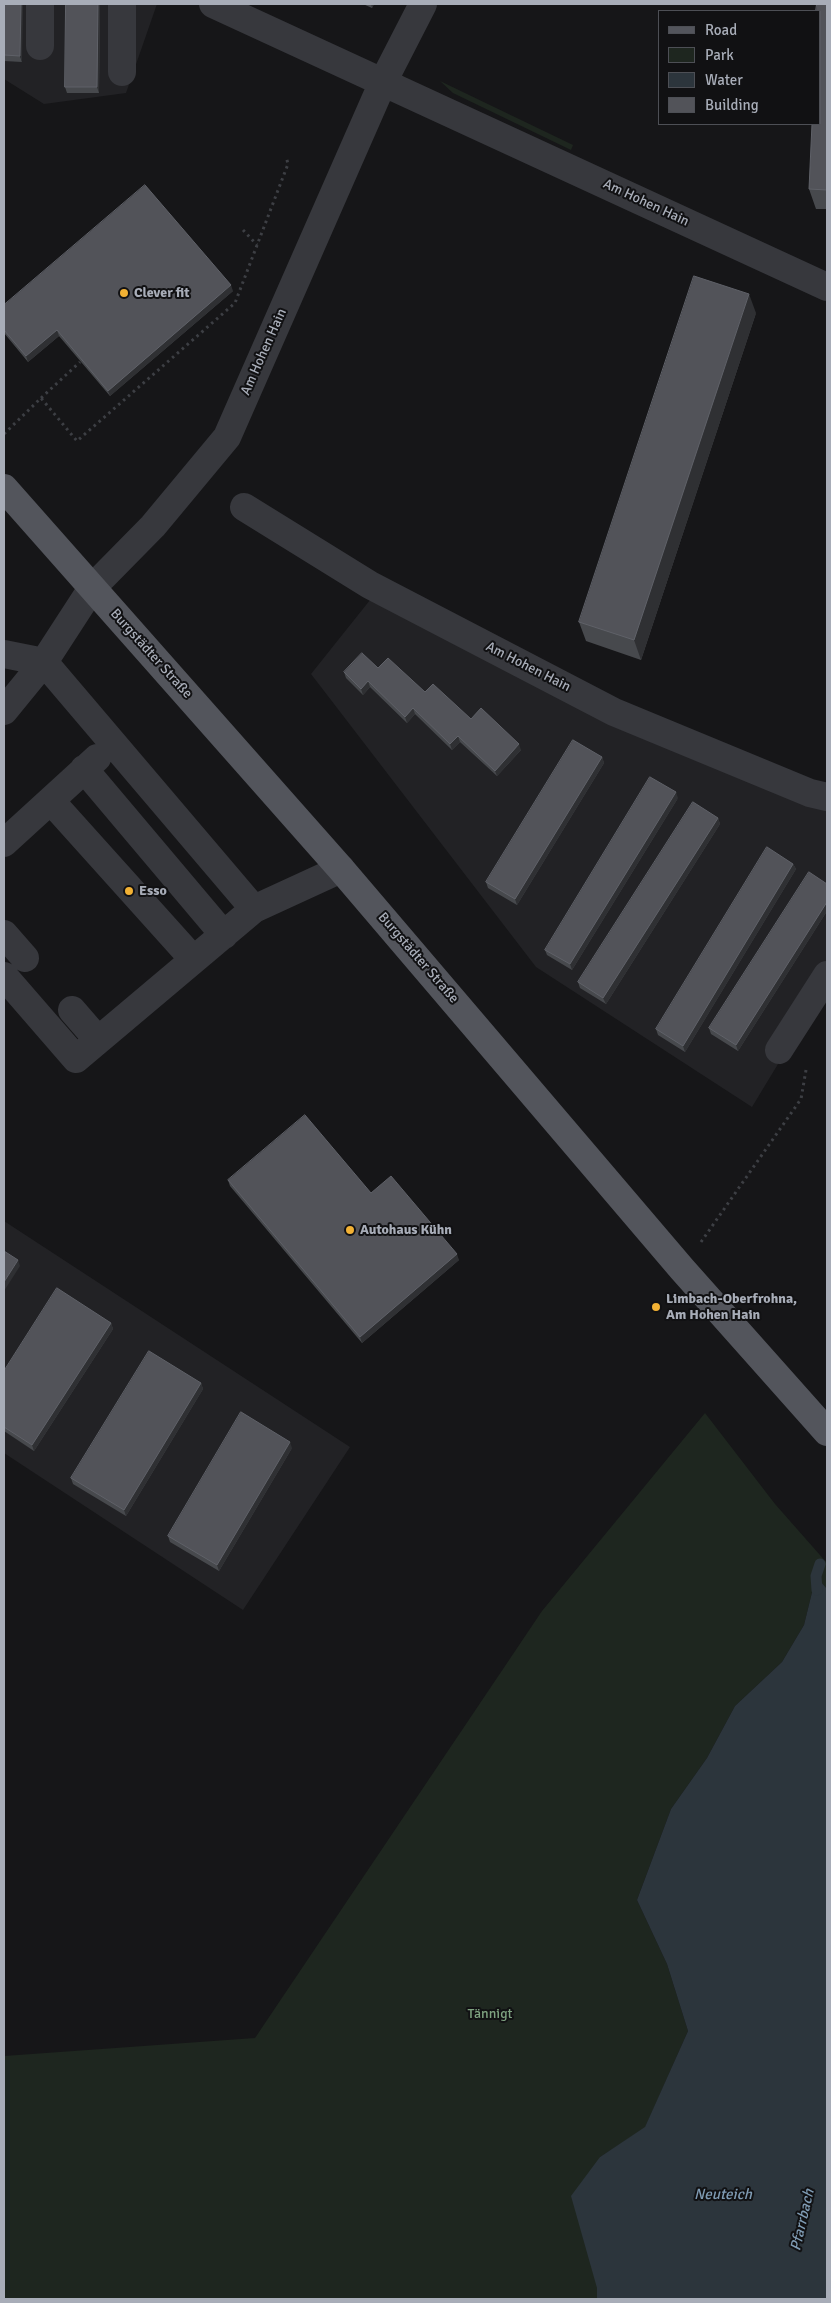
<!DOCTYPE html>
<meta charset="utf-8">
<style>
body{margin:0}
#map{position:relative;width:831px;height:2303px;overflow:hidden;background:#161618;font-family:Signika,sans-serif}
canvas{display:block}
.frame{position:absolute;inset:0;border:5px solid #a8adb8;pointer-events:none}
.legend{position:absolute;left:658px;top:10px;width:162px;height:115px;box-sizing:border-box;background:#111113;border:1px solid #4d4f55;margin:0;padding:6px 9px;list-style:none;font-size:15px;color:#a8adb8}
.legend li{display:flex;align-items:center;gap:10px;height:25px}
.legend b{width:25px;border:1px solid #4d4f55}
</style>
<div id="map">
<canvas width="831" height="2303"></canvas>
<div class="frame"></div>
<ul class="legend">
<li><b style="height:6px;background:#53555c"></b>Road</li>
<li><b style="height:14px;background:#1e261f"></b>Park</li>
<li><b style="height:14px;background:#2c353c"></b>Water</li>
<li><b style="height:14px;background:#525359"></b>Building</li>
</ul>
</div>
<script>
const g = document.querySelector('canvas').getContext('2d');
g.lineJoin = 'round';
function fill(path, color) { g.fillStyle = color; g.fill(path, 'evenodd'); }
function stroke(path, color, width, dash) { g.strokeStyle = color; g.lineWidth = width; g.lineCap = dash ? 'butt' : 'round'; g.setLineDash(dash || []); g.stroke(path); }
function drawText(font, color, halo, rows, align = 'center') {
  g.font = font + ' Signika,sans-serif'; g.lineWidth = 4; g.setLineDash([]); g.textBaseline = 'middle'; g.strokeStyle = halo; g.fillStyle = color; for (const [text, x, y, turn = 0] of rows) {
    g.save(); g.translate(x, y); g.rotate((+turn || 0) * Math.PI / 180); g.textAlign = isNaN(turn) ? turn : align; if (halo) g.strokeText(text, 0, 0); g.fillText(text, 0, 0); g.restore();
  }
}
const built = new Path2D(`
 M4 4H157L126 93 44 104 4 79Z
 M378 590 827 797V983L752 1107 536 967 311 674Z
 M4 1221 350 1447 243 1610 4 1453Z`);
const green = new Path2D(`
 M440 81 573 145 571 150 453 93Z
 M705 1413 775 1504 827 1563V1589L816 1576 804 1625 782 1662 735 1706 707 1758 671 1809 637 1900 667 1964 688 2031 645 2128 600 2157 597 2299H4V2056L255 2038 542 1611Z`);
const water = new Path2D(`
 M816 1576 827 1589V2299H597V2288L571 2196 600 2157 645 2127 688 2031 667 1964 637 1900 671 1809 707 1758 735 1706 782 1662 804 1625Z`);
const stream = new Path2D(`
 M817 1590 816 1576 820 1564`);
const path = new Path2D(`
 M243 230 257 245
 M41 398 80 362
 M4 434 41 398 77 441 235 303 288 164 286 156
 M701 1242 801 1099 806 1070`);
const minor = new Path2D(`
 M213 4 827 287
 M40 46V4
 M122 72V4
 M244 507 370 585 614 712 810 793 827 797
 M4 654 44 662 254 909
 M4 711 44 662 92 588 153 526 227 437 383 82 423 4
 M84 769 224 935
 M51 801 193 959
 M4 843 97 758
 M4 934 25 958
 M4 976 76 1059 254 909 341 869
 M72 1010 98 1040
 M779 1050 827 975`);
const major = new Path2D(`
 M4 488 341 869 682 1269 827 1432`);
const wall = new Path2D(`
 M4 4 22 62 4 61Z
 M66 4H100L99 93H67L65 87Z
 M363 4H374L372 8Z
 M827 4V209H816L809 189Z
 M233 291 110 396 59 336 28 362 4 333V305Z
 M756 313 641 660 586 641 579 622Z
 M378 668 425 692 521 750 497 776 460 742 452 750 415 714 407 723 370 687 363 695 346 678 344 672Z
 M602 757 604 763 517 905 488 888 486 882Z
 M678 798 572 970 547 955 545 950Z
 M718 818 720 824 606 1004 580 988 578 982Z
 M793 864 796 869 685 1052 658 1035 656 1029Z
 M827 884V911L738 1051 711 1034 709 1028Z
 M228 1180 371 1193 459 1260 362 1343 230 1186Z
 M111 1323 113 1329 34 1451 4 1431V1371Z
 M201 1383 203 1389 126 1516 73 1484 71 1478Z
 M292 1448 219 1571 170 1542 168 1536Z`);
const shadedWall = new Path2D(`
 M21 4H23L22 62 20 56Z
 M98 4H100L99 93 97 87Z
 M371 4H374L372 8Z
 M231 285 233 291 110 396 108 391Z
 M749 294 756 313 641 660 634 640Z
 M57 330 59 336 28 362 26 356Z
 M368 681 370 687 363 695 361 689Z
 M413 708 415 714 407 723 405 717Z
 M458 736 460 742 452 750 450 744Z
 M519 744 521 750 497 776 495 771Z
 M602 757 604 763 517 905 515 899Z
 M676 792 678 798 572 970 570 964Z
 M718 818 720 824 606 1004 603 998Z
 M793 864 796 869 685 1052 683 1046Z
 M827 902V911L738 1051 736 1045Z
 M457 1254 459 1260 362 1343 360 1337Z
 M18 1260 20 1266 4 1291V1282Z
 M111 1323 113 1329 34 1451 32 1445Z
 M201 1383 203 1389 126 1516 124 1510Z
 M290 1442 292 1448 219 1571 217 1565Z`);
const building = new Path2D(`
 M4 4H21L20 56 4 55Z
 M66 4H98L97 87H65Z
 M817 4H827V190L809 189 812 124H820V11H816Z
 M145 185 231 285 108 391 57 330 26 356 4 330V305Z
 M694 276 749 294 634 640 579 622Z
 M362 653 378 668 388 658 425 692 433 684 471 719 481 708 519 744 495 771 458 736 450 744 413 708 405 717 368 681 361 689 344 672Z
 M573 740 602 757 515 899 486 882Z
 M650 777 676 792 570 964 545 950Z
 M693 802 718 818 603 998 578 982Z
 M767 847 793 864 683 1046 656 1029Z
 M809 872 827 884V902L736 1045 709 1028Z
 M305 1115 371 1193 391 1176 457 1254 360 1337 228 1180Z
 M4 1251 18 1260 4 1282Z
 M57 1288 111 1323 32 1445 4 1427V1371Z
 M149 1351 201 1383 124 1510 71 1478Z
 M241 1412 290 1442 217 1565 168 1536Z`);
const markers = [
 [124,293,5,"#f2b134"],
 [129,891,5,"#f2b134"],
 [350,1230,5,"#f2b134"],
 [656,1307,5,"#f2b134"]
];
const streetNames = [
 ["Am Hohen Hain",646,203,25],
 ["Am Hohen Hain",264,352,-66],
 ["Burgstädter Straße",151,654,48],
 ["Am Hohen Hain",528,667,27],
 ["Burgstädter Straße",418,958,49]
];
const poiNames = [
 ["Clever fit",134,293],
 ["Esso",139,891],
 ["Autohaus Kühn",360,1230],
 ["Limbach-Oberfrohna,",666,1299],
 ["Am Hohen Hain",666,1315]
];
const parkNames = [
 ["Tännigt",490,2014]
];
const waterNames = [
 ["Neuteich",723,2195],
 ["Pfarrbach",803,2220,-77]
];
fill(built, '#222225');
fill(green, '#1e261f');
fill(water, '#2c353c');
stroke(stream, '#2c353c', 11);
stroke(path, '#3d3f44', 3, [2.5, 4]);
stroke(minor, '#37383d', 28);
stroke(major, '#53555c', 28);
fill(wall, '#47494d');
fill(shadedWall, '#2f3033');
fill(building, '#525359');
stroke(building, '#5f6168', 1);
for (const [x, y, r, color] of markers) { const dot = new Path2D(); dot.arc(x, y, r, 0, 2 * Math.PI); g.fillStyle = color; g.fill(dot); stroke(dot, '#111113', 2); }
drawText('14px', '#a8adb8', '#111113', streetNames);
drawText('bold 14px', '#a8adb8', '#111113', poiNames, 'left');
drawText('14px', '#7fa381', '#111113', parkNames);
drawText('italic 15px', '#7f9bb3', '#111113', waterNames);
</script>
